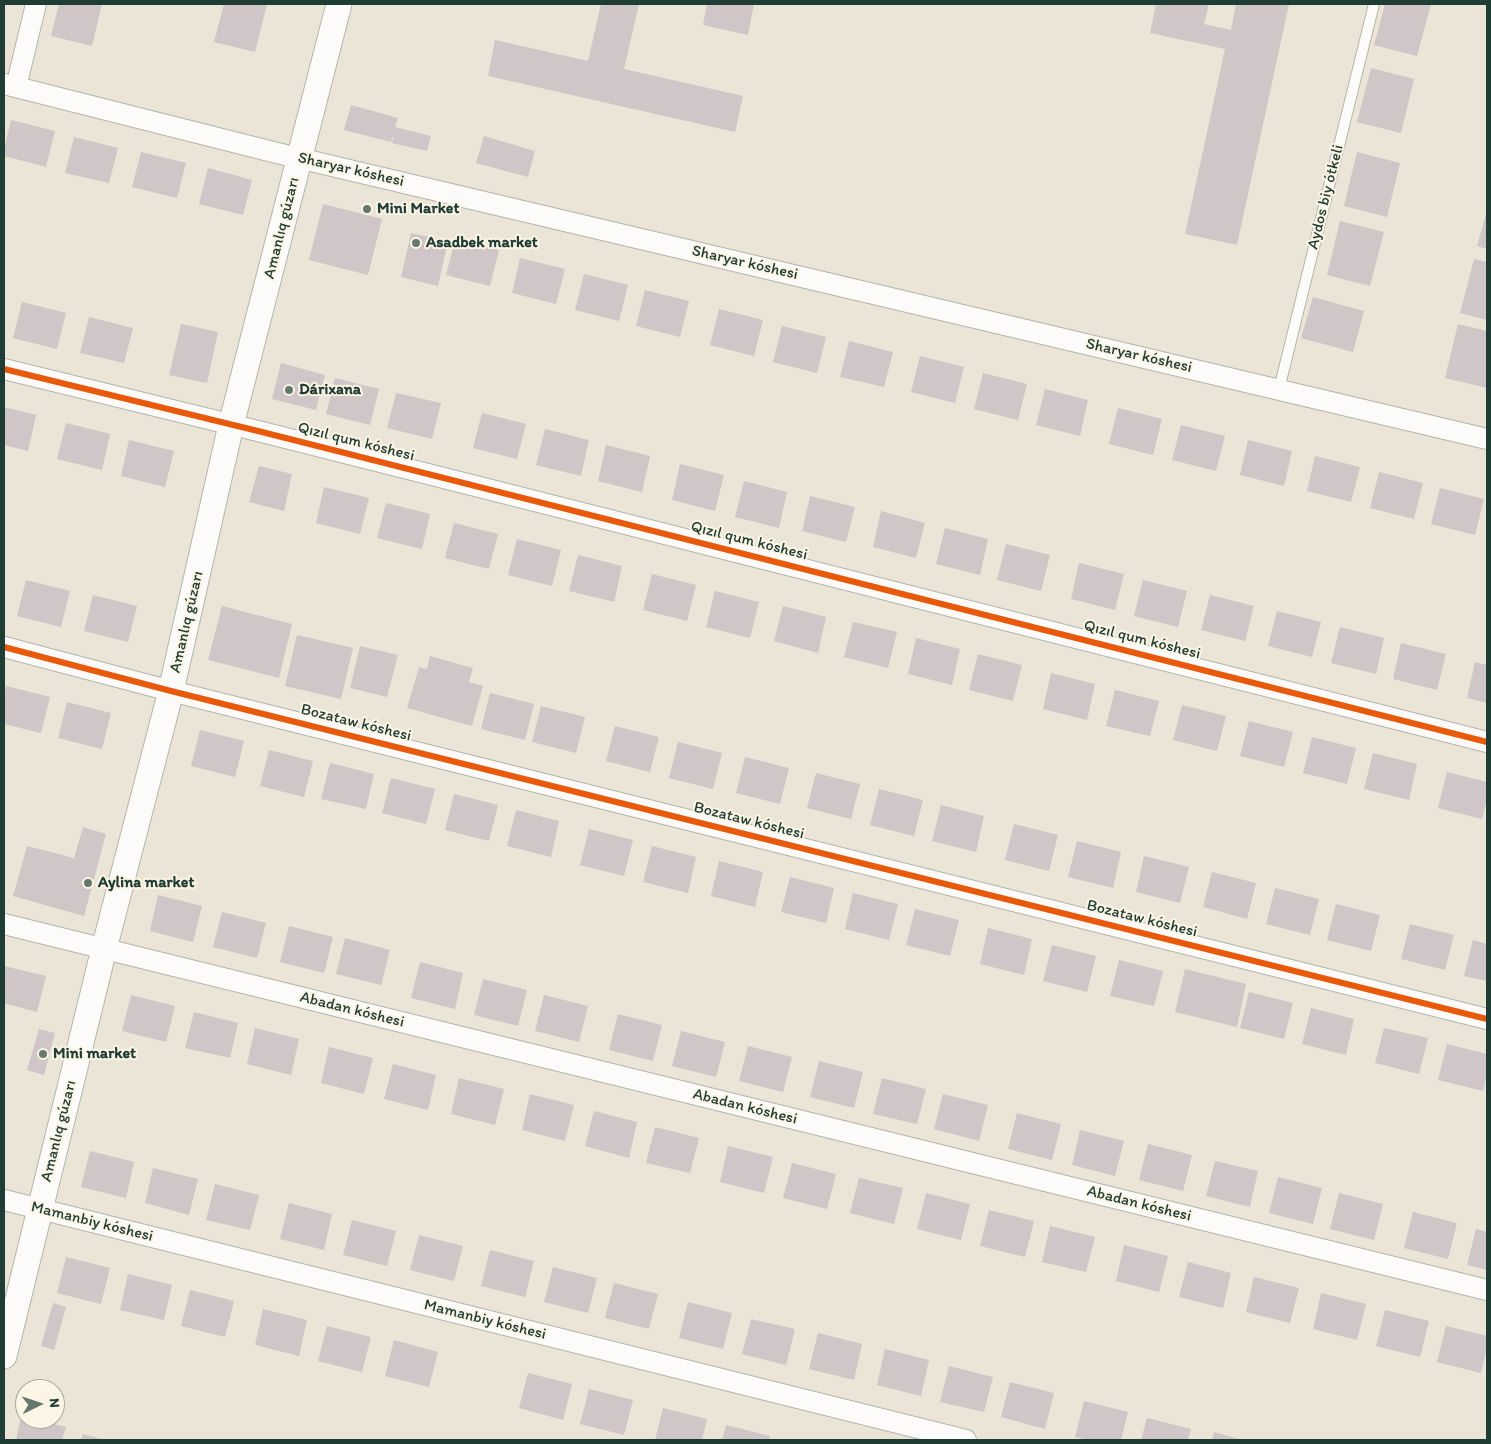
<!DOCTYPE html>
<meta charset="utf-8">
<style>
body{margin:0}
#map{position:relative;width:1491px;height:1444px;overflow:hidden;background:#eae5d6;font-family:Itim,sans-serif}
canvas{display:block}
.frame{position:absolute;inset:0;border:5px solid #1f3d34;pointer-events:none}
.north{position:absolute;left:15px;top:1379px;width:50px;height:50px;box-sizing:border-box;background:#fcf5e5;border:1px solid #a4ab9e;border-radius:50%;rotate:86deg;font-size:14px;font-weight:700;line-height:20px;text-align:center;color:#1f3d34}
.north::after{content:'';display:block;margin:auto;width:18px;height:22px;background:#66786d;clip-path:polygon(50% 0,100% 100%,50% 72%,0 100%)}
</style>
<div id="map">
<canvas width="1491" height="1444"></canvas>
<div class="frame"></div>
<div class="north">N</div>
</div>
<script>
const g = document.querySelector('canvas').getContext('2d');
g.lineJoin = 'round';
function fill(path, color) { g.fillStyle = color; g.fill(path, 'evenodd'); }
function stroke(path, color, width, dash) { g.strokeStyle = color; g.lineWidth = width; g.lineCap = dash ? 'butt' : 'round'; g.setLineDash(dash || []); g.stroke(path); }
function drawText(font, color, halo, rows, align = 'center') {
  g.font = font + ' Itim,sans-serif'; g.lineWidth = 4; g.setLineDash([]); g.textBaseline = 'middle'; g.strokeStyle = halo; g.fillStyle = color; for (const [text, x, y, turn = 0] of rows) {
    g.save(); g.translate(x, y); g.rotate((+turn || 0) * Math.PI / 180); g.textAlign = isNaN(turn) ? turn : align; if (halo) g.strokeText(text, 0, 0); g.fillText(text, 0, 0); g.restore();
  }
}
const building = new Path2D(`
 M59 4H102L92 46 51 36Z
 M224 4H267L255 52 214 42Z
 M601 4H639L624 69 743 96 735 132 488 76 495 40 588 61Z
 M707 4H754L748 35 703 25Z
 M1156 4H1209L1204 24 1231 30 1236 4H1289L1237 245 1185 234 1225 49 1150 33Z
 M1385 4H1431L1417 56 1374 45Z
 M1371 68 1414 79 1401 133 1357 122Z
 M351 105 398 118 395 127 431 136 427 151 392 143 394 133 391 142 344 130Z
 M11 120 55 131 46 167 4 156V149Z
 M484 136 535 151 528 177 476 163Z
 M74 137 118 148 109 183 65 173Z
 M141 152 186 163 177 198 132 187Z
 M1357 152 1400 163 1387 217 1344 206Z
 M208 168 252 180 243 215 199 204Z
 M323 204 382 219 368 275 309 260Z
 M1487 210V249L1477 246Z
 M1340 221 1384 232 1370 286 1327 275Z
 M411 233 448 241 438 286 401 277Z
 M455 240 499 250 490 286 446 275Z
 M520 258 565 269 556 304 512 293Z
 M1474 259 1487 262V320L1460 313Z
 M584 274 628 285 619 321 575 310Z
 M645 290 689 301 680 337 636 326Z
 M1313 297 1364 311 1353 352 1301 338Z
 M22 302 66 313 57 349 13 338Z
 M719 309 763 320 754 356 710 345Z
 M89 317 133 328 124 363 80 353Z
 M181 324 218 332 207 383 169 375Z
 M1458 324 1487 331V388L1445 378Z
 M782 326 826 337 817 373 773 362Z
 M849 341 893 352 884 387 840 377Z
 M920 356 964 367 955 403 911 392Z
 M281 363 325 375 316 410 272 399Z
 M983 373 1027 384 1018 420 974 409Z
 M335 378 379 389 370 425 326 414Z
 M1045 389 1088 400 1080 436 1036 425Z
 M396 393 441 403 432 439 387 428Z
 M4 407 36 415 28 451 4 445Z
 M1118 408 1162 419 1153 455 1109 444Z
 M482 413 526 424 517 459 473 448Z
 M66 423 110 434 102 470 57 459Z
 M1181 425 1225 436 1216 471 1172 460Z
 M545 429 589 440 581 476 536 465Z
 M129 440 174 451 165 487 121 476Z
 M1248 440 1292 451 1284 486 1240 475Z
 M606 445 650 456 642 492 598 481Z
 M1315 456 1360 467 1351 502 1307 491Z
 M680 464 724 475 715 511 672 500Z
 M259 466 292 474 284 511 249 502Z
 M1379 472 1423 483 1414 519 1370 508Z
 M744 481 787 492 779 528 735 517Z
 M324 487 369 498 360 534 316 523Z
 M1440 488 1484 499 1475 535 1431 524Z
 M810 496 855 507 846 542 802 531Z
 M386 503 430 514 422 549 377 538Z
 M881 511 925 523 916 558 873 547Z
 M454 523 498 534 489 569 445 558Z
 M945 528 988 539 980 575 936 564Z
 M517 539 561 550 552 586 508 575Z
 M1006 544 1050 555 1041 591 997 580Z
 M578 555 622 566 614 602 569 591Z
 M1079 563 1124 574 1115 610 1071 599Z
 M652 574 696 585 687 621 643 610Z
 M26 580 70 591 61 627 17 616Z
 M1143 580 1187 591 1178 627 1134 616Z
 M715 591 759 602 750 638 706 627Z
 M93 595 137 606 128 642 84 631Z
 M1210 595 1254 606 1245 641 1201 630Z
 M222 606 292 624 279 678 208 660Z
 M783 606 826 617 818 653 774 641Z
 M1277 611 1321 622 1312 657 1268 646Z
 M853 622 897 632 888 668 844 657Z
 M1340 627 1384 638 1376 674 1331 663Z
 M297 635 353 648 341 699 285 686Z
 M916 638 960 649 952 685 908 674Z
 M1401 643 1446 654 1437 690 1393 679Z
 M360 646 398 655 387 697 350 688Z
 M978 654 1022 665 1013 701 969 690Z
 M430 656 473 668 469 682 483 686 472 726 407 708 419 667 427 669Z
 M1475 662 1487 665V703L1467 698Z
 M1051 673 1095 684 1087 720 1043 709Z
 M6 686 50 697 41 733 4 724V695Z
 M1115 690 1159 701 1150 736 1106 726Z
 M490 693 534 704 525 740 481 729Z
 M67 702 111 713 102 749 58 738Z
 M1182 705 1226 716 1217 751 1173 740Z
 M541 706 585 717 576 753 532 742Z
 M1249 721 1293 732 1284 767 1240 756Z
 M615 726 659 737 650 772 606 761Z
 M200 730 244 741 235 777 191 766Z
 M1312 737 1356 748 1347 784 1303 773Z
 M678 742 722 753 713 789 669 778Z
 M269 750 313 761 304 797 260 786Z
 M1373 753 1417 764 1409 800 1364 789Z
 M745 757 789 768 780 804 736 793Z
 M330 763 374 774 366 809 321 799Z
 M1447 772 1487 782V799L1482 819 1438 808Z
 M816 773 860 784 851 819 807 808Z
 M391 778 435 789 426 824 382 813Z
 M879 789 923 800 914 836 870 825Z
 M454 794 498 805 489 841 445 830Z
 M941 805 984 816 976 852 932 841Z
 M516 810 559 821 551 857 507 846Z
 M1014 824 1058 835 1049 871 1005 860Z
 M83 827 106 834 84 916 13 896 27 846 74 858Z
 M589 829 633 840 624 876 580 865Z
 M1077 841 1121 852 1113 888 1068 877Z
 M652 846 696 857 688 893 643 882Z
 M1144 856 1189 867 1180 903 1136 892Z
 M719 861 763 872 755 907 711 896Z
 M1212 872 1256 883 1247 919 1203 907Z
 M790 877 834 888 826 923 781 912Z
 M1275 888 1319 899 1310 935 1266 924Z
 M853 893 898 904 889 940 845 929Z
 M158 895 202 906 193 942 150 931Z
 M1336 904 1380 915 1371 951 1327 940Z
 M915 909 959 920 950 956 906 945Z
 M222 912 266 923 257 958 213 947Z
 M1410 924 1454 935 1445 970 1401 959Z
 M289 926 333 937 324 973 280 962Z
 M988 928 1032 939 1024 975 980 964Z
 M345 938 390 950 381 985 336 974Z
 M1473 940 1487 944V981L1464 976Z
 M1052 945 1096 956 1087 992 1043 981Z
 M1119 960 1163 971 1154 1006 1110 996Z
 M420 962 463 973 455 1009 411 998Z
 M4 966 46 976 37 1012 4 1003Z
 M1185 969 1246 984 1237 1027 1175 1012Z
 M483 979 527 990 518 1026 474 1015Z
 M1249 992 1293 1003 1284 1039 1240 1028Z
 M131 995 175 1006 166 1042 122 1031Z
 M544 995 588 1006 579 1042 535 1031Z
 M1311 1008 1354 1019 1346 1055 1302 1044Z
 M194 1012 238 1023 230 1058 185 1048Z
 M618 1014 662 1025 653 1061 609 1050Z
 M255 1028 299 1039 291 1075 247 1064Z
 M1384 1028 1428 1038 1419 1074 1375 1063Z
 M39 1029 55 1033 44 1075 27 1070Z
 M681 1031 725 1042 716 1077 672 1066Z
 M1447 1044 1487 1054V1072L1483 1091 1438 1080Z
 M748 1046 792 1057 783 1092 739 1081Z
 M329 1047 373 1058 364 1094 321 1083Z
 M819 1061 863 1072 854 1108 810 1097Z
 M393 1064 436 1075 428 1110 384 1099Z
 M459 1078 504 1089 495 1125 451 1114Z
 M882 1078 926 1089 917 1124 873 1114Z
 M530 1094 574 1105 565 1141 522 1130Z
 M943 1094 988 1105 979 1141 934 1129Z
 M594 1111 637 1122 629 1158 585 1146Z
 M1017 1113 1061 1124 1052 1160 1008 1149Z
 M655 1127 699 1138 690 1173 646 1163Z
 M1080 1130 1124 1141 1115 1176 1072 1165Z
 M1148 1144 1192 1155 1183 1191 1139 1180Z
 M728 1146 773 1157 764 1193 720 1182Z
 M90 1151 134 1162 126 1198 81 1187Z
 M1215 1161 1258 1171 1250 1207 1206 1196Z
 M792 1163 836 1174 827 1209 783 1198Z
 M153 1168 198 1179 189 1215 145 1203Z
 M1278 1177 1322 1188 1313 1224 1269 1213Z
 M859 1178 903 1188 894 1224 850 1213Z
 M215 1184 259 1195 250 1230 206 1220Z
 M926 1193 970 1204 961 1240 917 1229Z
 M1339 1193 1383 1204 1374 1240 1330 1229Z
 M289 1203 332 1214 324 1250 280 1239Z
 M989 1210 1034 1221 1025 1257 980 1246Z
 M1413 1212 1457 1223 1448 1259 1404 1248Z
 M352 1220 396 1231 387 1266 343 1255Z
 M1050 1226 1095 1237 1086 1272 1042 1262Z
 M1476 1229 1487 1232V1270L1467 1265Z
 M419 1235 463 1246 454 1281 410 1270Z
 M1124 1245 1168 1256 1159 1292 1116 1281Z
 M490 1250 534 1261 525 1297 481 1286Z
 M66 1257 110 1268 101 1304 57 1293Z
 M1188 1262 1231 1273 1223 1308 1179 1297Z
 M553 1267 597 1278 588 1313 544 1302Z
 M128 1274 172 1285 164 1320 120 1310Z
 M1254 1277 1299 1288 1290 1323 1246 1312Z
 M614 1283 658 1294 649 1329 605 1318Z
 M190 1290 234 1301 225 1337 181 1326Z
 M1321 1293 1366 1304 1357 1340 1313 1329Z
 M688 1302 732 1313 723 1349 679 1338Z
 M53 1303 66 1307 54 1350 41 1346Z
 M263 1309 307 1320 299 1356 255 1345Z
 M1385 1310 1429 1321 1420 1357 1376 1346Z
 M751 1319 795 1329 786 1365 742 1354Z
 M327 1326 371 1337 362 1372 318 1361Z
 M1446 1326 1487 1336V1348L1481 1373 1437 1362Z
 M818 1333 862 1344 854 1380 809 1369Z
 M394 1340 438 1352 429 1387 385 1376Z
 M885 1349 929 1360 921 1396 877 1385Z
 M949 1366 993 1377 984 1412 940 1402Z
 M528 1373 572 1384 563 1420 519 1408Z
 M1010 1382 1054 1393 1045 1429 1001 1417Z
 M589 1389 633 1400 624 1435 580 1424Z
 M1084 1401 1128 1412 1121 1440H1088L1075 1437Z
 M663 1408 707 1419 702 1440H655Z
 M21 1416 25 1417V1419H33L66 1427 62 1440H16Z
 M1147 1418 1191 1429 1188 1440H1141Z
 M726 1425 770 1436 769 1440H722Z
 M1214 1432 1243 1440H1212Z
 M83 1434 105 1440H81Z`);
const service = new Path2D(`
 M1279 389 1374 4`);
const minor = new Path2D(`
 M4 84 273 152 1487 439
 M16 87 36 4
 M4 369 262 432 1487 742
 M4 647 171 691 1487 1019
 M4 924 1487 1290
 M4 1200 966 1440`);
const tertiary = new Path2D(`
 M4 1356 104 949 171 691 231 425 339 4`);
const cycleway = new Path2D(`
 M4 369 262 432 1487 742
 M4 647 171 691 1487 1019`);
const markers = [
 [367,209,5,"#66786d"],
 [416,243,5,"#66786d"],
 [289,390,5,"#66786d"],
 [88,883,5,"#66786d"],
 [43,1054,5,"#66786d"]
];
const streetNames = [
 ["Sharyar kóshesi",351,170,13],
 ["Aydos biy ótkeli",1326,197,-76],
 ["Amanlıq gúzarı",282,228,-76],
 ["Sharyar kóshesi",745,263,13],
 ["Sharyar kóshesi",1139,356,13],
 ["Qızıl qum kóshesi",356,442,14],
 ["Qızıl qum kóshesi",749,541,14],
 ["Amanlıq gúzarı",187,622,-77],
 ["Qızıl qum kóshesi",1142,640,14],
 ["Bozataw kóshesi",356,723,14],
 ["Bozataw kóshesi",749,821,14],
 ["Bozataw kóshesi",1142,919,14],
 ["Abadan kóshesi",352,1010,14],
 ["Abadan kóshesi",745,1107,14],
 ["Amanlıq gúzarı",59,1131,-76],
 ["Abadan kóshesi",1139,1204,14],
 ["Mamanbiy kóshesi",92,1222,14],
 ["Mamanbiy kóshesi",485,1320,14]
];
const poiNames = [
 ["Mini Market",377,209],
 ["Asadbek market",426,243],
 ["Dárixana",299,390],
 ["Aylina market",98,883],
 ["Mini market",53,1054]
];
fill(building, '#d0c5c7');
stroke(service, '#b5b5ab', 12);
stroke(minor, '#b5b5ab', 22);
stroke(tertiary, '#b5b5ab', 27);
stroke(service, '#fcfbf9', 10);
stroke(minor, '#fcfbf9', 20);
stroke(tertiary, '#fcfbf9', 25);
stroke(cycleway, '#e8590c', 6);
for (const [x, y, r, color] of markers) { const dot = new Path2D(); dot.arc(x, y, r, 0, 2 * Math.PI); g.fillStyle = color; g.fill(dot); stroke(dot, '#fcf5e5', 2); }
drawText('16px', '#1f3d34', '#fcf5e5', streetNames);
drawText('bold 16px', '#1f3d34', '#fcf5e5', poiNames, 'left');
</script>
